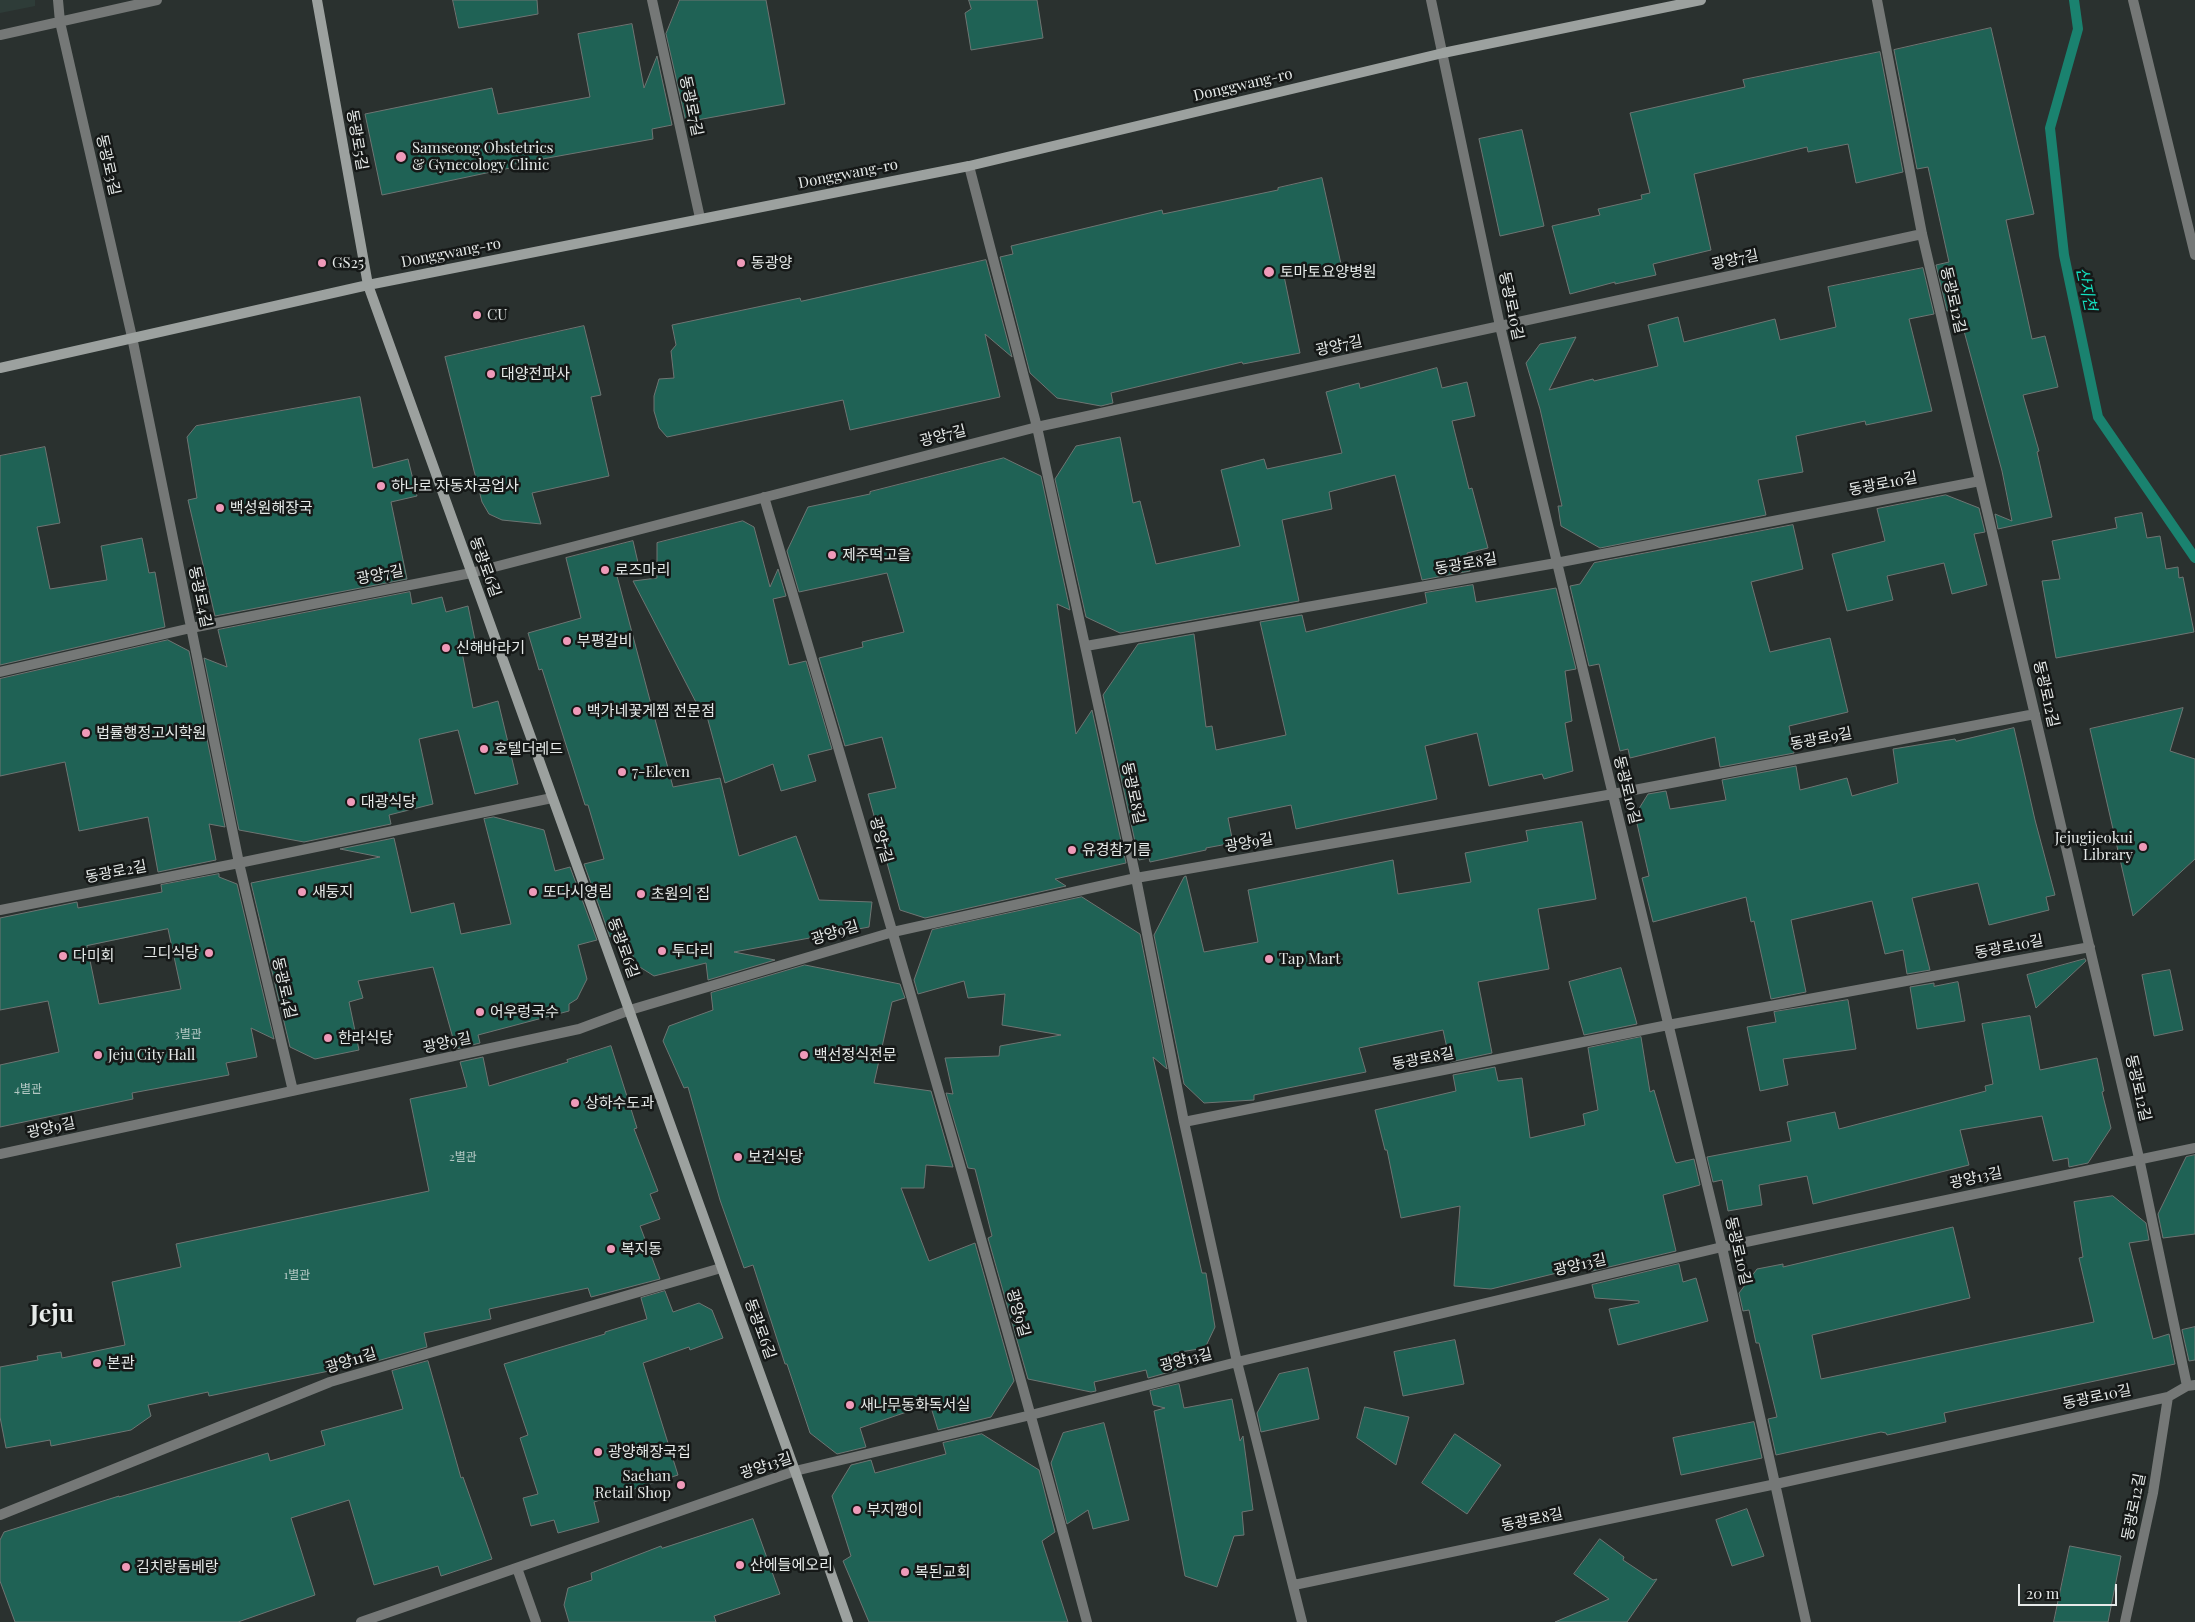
<!DOCTYPE html>
<meta charset="utf-8">
<style>
body{margin:0}
#map{position:relative;width:2195px;height:1622px;overflow:hidden;background:#2a312f;font-family:"Playfair Display",serif}
canvas{display:block}
.scale{position:absolute;left:2018px;top:1584px;width:99px;height:22px;box-sizing:border-box;border:2px solid #e6eae9;border-top:0;padding-left:6px;font-size:15px;line-height:18px;white-space:nowrap;color:#e6eae9;-webkit-text-stroke:4px #151817;paint-order:stroke}
</style>
<div id="map">
<canvas width="2195" height="1622"></canvas>
<div class="scale">20 m</div>
</div>
<script>
const g = document.querySelector('canvas').getContext('2d');
g.lineJoin = 'round';
function fill(path, color) { g.fillStyle = color; g.fill(path, 'evenodd'); }
function stroke(path, color, width, dash) { g.strokeStyle = color; g.lineWidth = width; g.lineCap = dash ? 'butt' : 'round'; g.setLineDash(dash || []); g.stroke(path); }
function drawText(font, color, halo, rows, align = 'center') {
  g.font = font + ' "Playfair Display","Noto Sans KR",serif'; g.lineWidth = 5; g.setLineDash([]); g.textBaseline = 'middle'; g.strokeStyle = halo; g.fillStyle = color; for (const [text, x, y, turn = 0] of rows) {
    g.save(); g.translate(x, y); g.rotate((+turn || 0) * Math.PI / 180); g.textAlign = isNaN(turn) ? turn : align; if (halo) g.strokeText(text, 0, 0); g.fillText(text, 0, 0); g.restore();
  }
}
const built = new Path2D(`
 M0 0H35V6L0 13Z`);
const stream = new Path2D(`
 M2074 0 2078 29 2050 128 2064 255 2098 417 2195 558`);
const building = new Path2D(`
 M453 0H537L538 14 459 28Z
 M680 0H766L785 104 686 122 666 34Z
 M969 0H1037L1043 38 971 50 965 13 971 9Z
 M632 24 644 88 657 56 672 125 652 129 653 139 509 165 510 168 382 195 365 114 492 88 498 114 590 97 578 34Z
 M1991 28 2034 214 2006 220 2032 339 2045 336 2058 387 2023 395 2039 451 2037 452 2052 517 1998 529 1995 514 2012 521 2002 471 1958 309 1947 311 1936 265 1949 262 1928 167 1917 169 1894 50Z
 M1880 52 1903 172 1856 183 1848 144 1808 152 1807 147 1694 174 1711 250 1653 264 1656 275 1615 284V282L1570 294 1552 226 1600 215 1598 209 1642 199 1641 195 1650 193 1630 113 1745 87 1743 80Z
 M1522 130 1544 226 1500 236 1479 139Z
 M1322 178 1341 264 1284 276 1300 353 1243 364 1242 362 1111 393 1113 403 1101 406 1057 398 1030 373 1000 257 1013 254 1011 246 1162 210 1163 214 1278 190V188Z
 M986 260 1012 357 985 334 1000 397 850 430 843 400 667 437 659 428 654 411V396L659 379 674 378 671 351 676 345 672 325 800 298 801 301Z
 M1923 268 1934 314 1909 319 1932 411 1866 425 1865 421 1796 436 1803 472 1758 480 1766 515 1600 548 1561 526 1558 506H1562L1540 409 1526 363 1540 344 1576 337 1549 390 1593 379 1594 381 1658 366 1648 325 1678 317 1684 342 1775 319 1780 340 1836 327 1828 287Z
 M584 326 601 395 591 397 609 476 532 493 541 524 502 520 489 514 482 502 445 357Z
 M1437 368 1442 388 1467 382 1475 416 1452 421 1469 489 1472 488 1488 548 1467 553 1470 571 1422 580 1395 475 1329 492 1332 509 1282 520 1299 601 1120 633 1086 617 1055 479 1076 446 1120 437 1133 503 1140 501 1156 564 1240 546 1221 470 1264 459 1267 469 1342 453 1326 392 1359 383 1360 388Z
 M360 397 373 468 408 459 417 496 391 502 407 579 215 616 188 500 197 498 187 437 196 426Z
 M45 447 60 523 37 527 50 589 107 580 101 546 142 538 149 573 155 572 165 627 0 665V456Z
 M1004 458 1041 476 1070 610 1057 604 1076 734 1092 710 1126 863 1055 879 1066 886 925 918 900 910 868 794 896 788 882 737 845 746 819 658 863 647 862 642 904 632 887 573 799 592 787 551 808 507 870 494V492Z
 M1946 495 1979 508 1985 532 1974 534 1987 585 1952 594 1944 563 1887 576 1893 600 1847 611 1832 554 1885 541 1877 509Z
 M2142 513 2147 538 2160 536 2166 569 2178 567 2179 578 2183 577 2194 632 2056 658 2042 581 2060 579 2052 541 2117 528 2115 518Z
 M743 521 754 527 770 587 778 569 786 596 773 599 789 665 806 661 832 749 808 755 816 781 781 791 773 764 725 783 705 709 700 710 633 581 657 578V543Z
 M1793 525 1803 569 1751 582 1770 652 1830 638 1848 712 1789 726 1794 753 1720 767 1715 737 1630 758 1628 749 1620 751 1599 664 1589 666 1570 586 1580 584 1594 563Z
 M633 541 639 567 617 576 673 787 720 778 739 856 796 836 819 900 872 902 869 927 734 952 775 960 708 980 706 963 654 976 635 964 627 933 610 937 584 864 604 859 588 805H585L542 669 539 670 528 633 581 618 566 558Z
 M1473 585 1476 602 1556 588 1576 669 1565 671 1572 721 1565 723 1573 771 1544 779 1542 774 1489 786 1477 733 1425 746 1437 799 1296 829 1291 805 1228 818 1233 843 1206 848V850L1150 862 1149 858 1139 860 1103 695 1138 644 1194 634 1206 727 1212 726 1216 750 1286 735 1260 622 1302 615 1306 632 1427 603 1425 593Z
 M410 592 412 604 442 597 446 612 468 606 476 645 462 652 473 708 498 701 518 784 475 794 458 730 419 739 433 804 389 815 391 824 304 842 239 830 204 658 227 667 218 630Z
 M168 640 189 651 225 827 209 824 216 860 158 872 148 817 79 831 65 762 0 776V679Z
 M2183 708 2170 751 2195 759V859L2133 916 2090 729Z
 M2014 728 2035 820 2055 895 2046 897 2049 910 1989 925 1978 883 1912 898 1930 970 1907 974 1903 950 1885 954 1872 901 1791 920 1806 992 1771 999 1754 921 1751 922 1746 897 1653 922 1642 878 1649 876 1635 815 1648 794 1666 791 1670 809 1726 800 1722 780 1796 766 1800 790 1847 778 1852 796 1898 783 1893 749 1955 739 1956 741Z
 M494 817 544 830 555 871 570 867 597 940 578 945 587 979 577 999 569 1004V1011L478 1035 480 1043 456 1049 433 967 358 981 363 998 349 1002 359 1050 315 1059 290 1047 251 883 380 857 340 849 394 838 411 913 454 903 461 934 511 924 484 819Z
 M1582 822 1596 899 1538 909 1549 969 1478 982 1492 1053 1450 1062 1443 1030 1359 1048 1366 1072 1254 1095V1100L1204 1103 1184 1084 1154 935 1184 877 1186 876 1204 952 1258 942 1248 890 1393 860 1398 894 1471 882 1465 853 1528 841 1526 831Z
 M219 874V877L237 884 274 1039 251 1028 257 1057 226 1063 229 1075 132 1093 133 1099 0 1127V1065L59 1052 48 1001 0 1010V918L77 902 78 908 162 892 161 885ZM168 929 181 989 99 1004 87 946Z
 M1082 897 1140 934 1167 1069 1153 1057 1202 1273H1206L1215 1327 1205 1348 1174 1353 1177 1370 1148 1378 1146 1370 1094 1382 1096 1391 1091 1392 1028 1379 988 1238 992 1236 975 1169 968 1168 946 1093 953 1094 945 1058 999 1056 1000 1046 1061 1035 1002 1025 1005 994 968 998 964 981 918 994 914 980 932 930Z
 M2085 959 2086 961 2036 1008 2027 975Z
 M805 965 900 984 905 998 892 1002 874 1083 931 1091 953 1167 926 1165 924 1188H901L929 1261 975 1243 1014 1381 991 1417 938 1430 930 1404 860 1428 866 1447 837 1454 810 1433 787 1364H785L753 1265 744 1268 720 1200 688 1087 684 1088 663 1041 669 1026 713 1010 711 993Z
 M1621 968 1637 1024 1584 1035 1569 982Z
 M2170 970 2183 1030 2154 1036 2142 975Z
 M1958 982 1965 1021 1917 1029 1910 987 1934 983V986Z
 M1848 1000 1856 1049 1783 1059 1788 1085 1760 1091 1747 1027 1776 1022 1774 1012Z
 M2030 1016 2040 1070 2097 1058 2104 1091 2102 1092 2111 1128 2088 1163 2069 1167 2068 1158 2053 1161 2042 1116 1960 1130 1969 1165 1813 1204 1807 1176 1759 1185 1762 1205 1728 1211 1722 1180 1713 1182 1707 1157 1791 1141 1787 1122 1835 1112 1839 1129 1986 1091 1985 1086 1993 1084 1982 1024Z
 M1641 1037 1650 1092 1654 1090 1674 1159 1676 1163 1694 1159 1700 1185 1663 1195 1676 1251 1588 1272 1586 1266 1491 1289 1454 1286 1460 1206 1401 1218 1387 1150H1385L1375 1110 1456 1091 1453 1075 1495 1067 1498 1081 1522 1078 1530 1138 1585 1125 1583 1114 1598 1110 1588 1048Z
 M611 1046 637 1128 634 1129 658 1191 650 1194 660 1219 640 1226 660 1279 591 1297 588 1288 489 1309 491 1319 424 1333 427 1347 377 1361 209 1396 208 1392 148 1405 151 1416 131 1430 51 1446 50 1440 6 1448 0 1417V1367L38 1360 37 1356 61 1352 62 1358 125 1345 112 1282 181 1267 176 1244 429 1191 410 1099 467 1087 460 1062 483 1057 489 1086 568 1062 567 1060Z
 M2195 1155V1234L2163 1238 2158 1214 2186 1157Z
 M2113 1196 2146 1223 2149 1240 2129 1243 2153 1339 2169 1334 2175 1364 1944 1413 1946 1422 1887 1435 1886 1433 1881 1432 1776 1455 1768 1419 1777 1417 1759 1343H1756L1749 1310 1743 1311 1739 1293 1757 1269 1783 1264V1267L1953 1227 1970 1298 1812 1335 1821 1379 2094 1322 2079 1258 2083 1257 2074 1202Z
 M1679 1264 1683 1282 1696 1278 1708 1321 1618 1345 1609 1309 1639 1303V1301L1595 1298 1592 1285Z
 M665 1291 673 1312 699 1303 712 1310 723 1338 690 1350 689 1347 643 1363 678 1475 594 1502 599 1522 558 1533 554 1520 531 1526 523 1498 538 1494 520 1438 528 1435 504 1364 605 1334V1332L647 1319 641 1298Z
 M2195 1327V1360L2189 1361 2182 1330Z
 M1455 1340 1464 1384 1403 1396 1394 1352Z
 M428 1361 461 1478 463 1477 492 1559 441 1576 438 1566 374 1585 349 1500 291 1518 315 1595 238 1622H15L0 1581V1540L4 1532 119 1496V1497L268 1453 270 1461 325 1445 321 1431 403 1409 392 1371Z
 M1308 1368 1319 1419 1261 1432 1257 1413 1279 1374Z
 M1179 1384 1184 1408 1232 1399 1240 1441 1243 1436 1253 1510 1242 1512 1244 1535 1234 1536 1217 1587 1185 1576 1154 1411 1165 1408 1153 1405 1150 1391Z
 M1365 1407 1409 1417 1396 1465 1357 1438Z
 M1754 1422 1762 1458 1681 1475 1673 1438Z
 M1104 1423 1129 1520 1093 1529 1088 1510 1067 1524 1051 1463 1063 1433Z
 M982 1434 1039 1470 1055 1532 1042 1541 1068 1622H869L843 1561 851 1556 832 1496 851 1465 871 1460 875 1473 946 1454 943 1443Z
 M1455 1434 1501 1465 1467 1514 1422 1483Z
 M1747 1509 1764 1556 1732 1566 1716 1520Z
 M753 1519 780 1594 714 1616 716 1622H569L564 1605 568 1588 592 1580 591 1573 661 1546 662 1548Z
 M1600 1539 1624 1557 1623 1560 1653 1580 1657 1579 1627 1622H1555L1609 1599 1574 1574Z
 M2070 1546 2121 1556 2108 1622H2054Z`);
const street = new Path2D(`
 M58 0 60 22 132 337 239 863 293 1091
 M652 0 700 218
 M1431 0 1500 326 1722 1247 1806 1622
 M1877 0 1922 234 2139 1158 2187 1386
 M2133 0 2195 255
 M0 35 157 0
 M969 166 1037 427 1136 878 1184 1122 1237 1362 1302 1622
 M764 497C875 871 986 1245 1087 1622
 M1086 646 1556 563 1980 481
 M0 672 191 628 471 573 1037 427 1922 234
 M0 910 239 863 552 798
 M1184 1122 1668 1025 2090 947
 M0 1154 579 1029 630 1010 893 932 1136 878 1613 794 2035 714
 M0 1515 330 1382 721 1268
 M517 1568 536 1622
 M1294 1585 1776 1484 2168 1397 2187 1386 2195 1385
 M361 1622 795 1471 1031 1415 1237 1362 1722 1247 2195 1148
 M2125 1622 2153 1493 2168 1397`);
const secondary = new Path2D(`
 M317 0 368 285 795 1471 848 1622
 M0 368 368 285 969 166 1443 53 1701 0`);
const markers = [
 [401,157,6,"#ef9ab9"],
 [322,263,5,"#ef9ab9"],
 [741,263,5,"#ef9ab9"],
 [1269,272,6,"#ef9ab9"],
 [477,315,5,"#ef9ab9"],
 [491,374,5,"#ef9ab9"],
 [381,486,5,"#ef9ab9"],
 [220,508,5,"#ef9ab9"],
 [832,555,5,"#ef9ab9"],
 [605,570,5,"#ef9ab9"],
 [567,641,5,"#ef9ab9"],
 [446,648,5,"#ef9ab9"],
 [577,711,5,"#ef9ab9"],
 [86,733,5,"#ef9ab9"],
 [484,749,5,"#ef9ab9"],
 [622,772,5,"#ef9ab9"],
 [351,802,5,"#ef9ab9"],
 [2143,847,5,"#ef9ab9"],
 [1072,850,5,"#ef9ab9"],
 [302,892,5,"#ef9ab9"],
 [533,892,5,"#ef9ab9"],
 [641,894,5,"#ef9ab9"],
 [662,951,5,"#ef9ab9"],
 [209,953,5,"#ef9ab9"],
 [63,956,5,"#ef9ab9"],
 [1269,959,5,"#ef9ab9"],
 [480,1012,5,"#ef9ab9"],
 [328,1038,5,"#ef9ab9"],
 [98,1055,5,"#ef9ab9"],
 [804,1055,5,"#ef9ab9"],
 [575,1103,5,"#ef9ab9"],
 [738,1157,5,"#ef9ab9"],
 [611,1249,5,"#ef9ab9"],
 [97,1363,5,"#ef9ab9"],
 [850,1405,5,"#ef9ab9"],
 [598,1452,5,"#ef9ab9"],
 [681,1485,5,"#ef9ab9"],
 [857,1510,5,"#ef9ab9"],
 [740,1565,5,"#ef9ab9"],
 [126,1567,5,"#ef9ab9"],
 [905,1572,5,"#ef9ab9"]
];
const numberNames = [
 ["3별관",188,1034],
 ["4별관",28,1089],
 ["2별관",463,1157],
 ["1별관",297,1275]
];
const streetNames = [
 ["Donggwang-ro",1243,85,-13],
 ["동광로7길",691,106,78],
 ["동광로5길",357,140,80],
 ["동광로3길",108,165,77],
 ["Donggwang-ro",848,174,-11],
 ["Donggwang-ro",451,253,-11],
 ["광양7길",1735,260,-12],
 ["동광로12길",1953,300,77],
 ["동광로10길",1511,306,78],
 ["광양7길",1339,346,-12],
 ["광양7길",943,436,-14],
 ["동광로10길",1883,484,-11],
 ["동광로8길",1466,564,-10],
 ["동광로6길",485,567,70],
 ["광양7길",380,575,-11],
 ["동광로4길",200,597,78],
 ["동광로12길",2046,694,77],
 ["동광로9길",1821,739,-11],
 ["동광로10길",1627,790,76],
 ["동광로8길",1133,793,78],
 ["광양7길",881,840,74],
 ["광양9길",1249,843,-10],
 ["동광로2길",116,872,-11],
 ["광양9길",835,933,-17],
 ["동광로10길",2009,947,-11],
 ["동광로6길",623,948,70],
 ["동광로4길",284,988,77],
 ["광양9길",447,1043,-12],
 ["동광로8길",1423,1059,-11],
 ["동광로12길",2138,1088,77],
 ["광양9길",51,1128,-12],
 ["광양13길",1976,1178,-12],
 ["동광로10길",1738,1251,77],
 ["광양13길",1580,1265,-13],
 ["광양9길",1018,1313,74],
 ["동광로6길",760,1329,70],
 ["광양13길",1186,1360,-14],
 ["광양11길",351,1361,-17],
 ["동광로10길",2097,1397,-12],
 ["광양13길",766,1466,-18],
 ["동광로12길",2134,1507,-79],
 ["동광로8길",1532,1520,-12]
];
const poiNames = [
 ["Samseong Obstetrics",412,148],
 ["& Gynecology Clinic",412,165],
 ["GS25",332,263],
 ["동광양",751,263],
 ["토마토요양병원",1280,272],
 ["CU",487,315],
 ["대양전파사",501,374],
 ["하나로 자동차공업사",391,486],
 ["백성원해장국",230,508],
 ["제주떡고을",842,555],
 ["로즈마리",615,570],
 ["부평갈비",577,641],
 ["신해바라기",456,648],
 ["백가네꽃게찜 전문점",587,711],
 ["법률행정고시학원",96,733],
 ["호텔더레드",494,749],
 ["7-Eleven",632,772],
 ["대광식당",361,802],
 ["Jejugijeokui",2133,838,"right"],
 ["Library",2133,855,"right"],
 ["유경참기름",1082,850],
 ["새둥지",312,892],
 ["또다시영림",543,892],
 ["초원의 집",651,894],
 ["투다리",672,951],
 ["그디식당",199,953,"right"],
 ["다미회",73,956],
 ["Tap Mart",1279,959],
 ["어우렁국수",490,1012],
 ["한라식당",338,1038],
 ["Jeju City Hall",108,1055],
 ["백선정식전문",814,1055],
 ["상하수도과",585,1103],
 ["보건식당",748,1157],
 ["복지동",621,1249],
 ["본관",107,1363],
 ["새나무동화독서실",860,1405],
 ["광양해장국집",608,1452],
 ["Saehan",671,1476,"right"],
 ["Retail Shop",671,1493,"right"],
 ["부지깽이",867,1510],
 ["산에들에오리",750,1565],
 ["김치랑돔베랑",136,1567],
 ["복된교회",915,1572]
];
const waterNames = [
 ["산지천",2086,289,78]
];
const townNames = [
 ["Jeju",52,1314]
];
fill(built, '#2e3c38');
stroke(stream, '#1a826f', 10);
fill(building, '#1f6255');
stroke(building, '#6e7573', 1);
stroke(street, '#757877', 10);
stroke(secondary, '#9ca19f', 10);
for (const [x, y, r, color] of markers) { const dot = new Path2D(); dot.arc(x, y, r, 0, 2 * Math.PI); g.fillStyle = color; g.fill(dot); stroke(dot, '#151817', 2); }
drawText('12px', '#b4c8c4', null, numberNames);
drawText('15px', '#e6eae9', '#151817', streetNames);
drawText('15px', '#e6eae9', '#151817', poiNames, 'left');
drawText('italic 16px', '#14debe', '#151817', waterNames);
drawText('bold 25px', '#e6eae9', '#151817', townNames);
</script>
